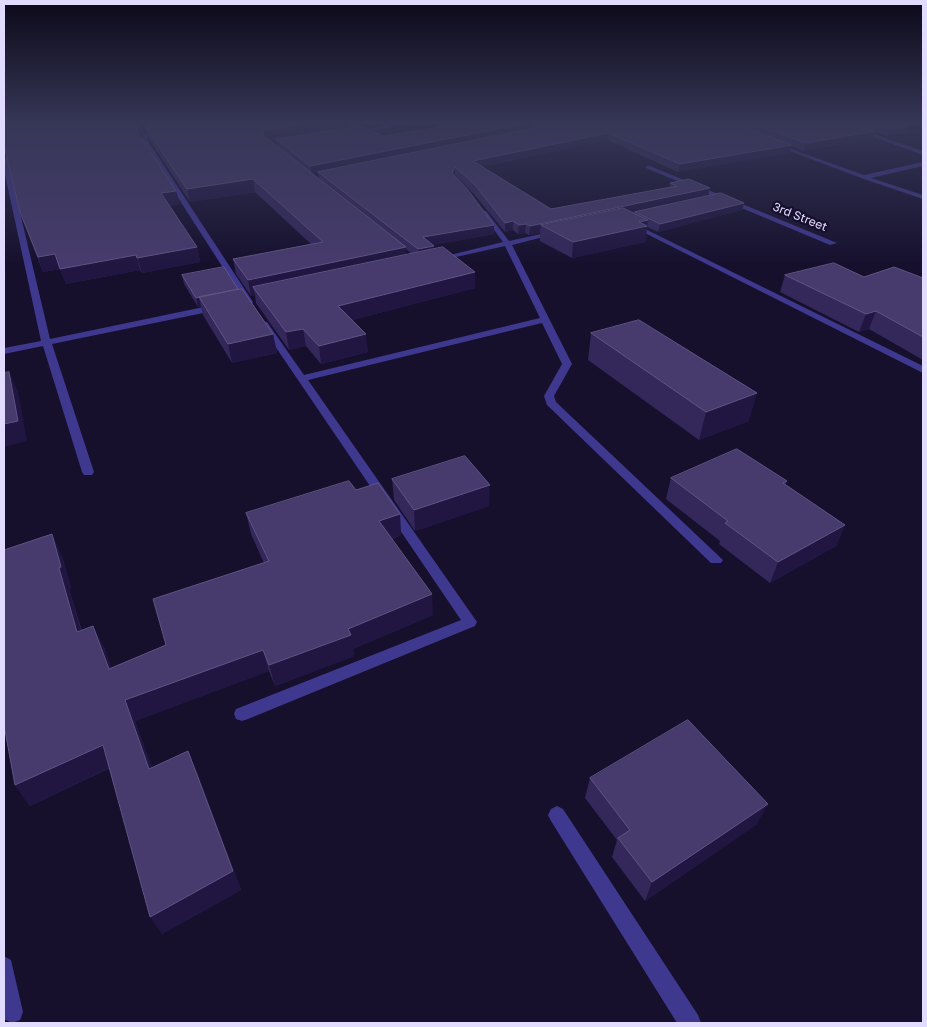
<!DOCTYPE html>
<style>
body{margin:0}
#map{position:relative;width:927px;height:1027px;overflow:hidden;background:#16102d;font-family:"Golos Text",sans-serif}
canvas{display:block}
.frame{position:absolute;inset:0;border:5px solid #e1dbff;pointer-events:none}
</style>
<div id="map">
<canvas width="927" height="1027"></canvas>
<div class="frame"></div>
</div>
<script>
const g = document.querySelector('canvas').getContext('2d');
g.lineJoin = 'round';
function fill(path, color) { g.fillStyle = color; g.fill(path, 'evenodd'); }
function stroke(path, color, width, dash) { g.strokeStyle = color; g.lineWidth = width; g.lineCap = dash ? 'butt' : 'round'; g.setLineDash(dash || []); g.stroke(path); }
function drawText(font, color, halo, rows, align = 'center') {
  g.font = font + ' "Golos Text",sans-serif'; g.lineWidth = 4.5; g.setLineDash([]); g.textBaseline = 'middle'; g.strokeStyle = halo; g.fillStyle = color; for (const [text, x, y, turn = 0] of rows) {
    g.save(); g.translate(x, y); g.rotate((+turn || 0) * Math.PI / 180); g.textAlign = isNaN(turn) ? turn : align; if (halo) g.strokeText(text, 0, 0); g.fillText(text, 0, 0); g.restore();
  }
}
const minor = new Path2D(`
 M400 123H414L353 134 350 132Z
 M835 123H843L923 151V155Z
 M160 128 165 129 147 137V140L253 302 252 304 245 302 141 140 143 135Z
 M774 143 864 175 923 162V166L871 178 923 195V199L861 178 774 145Z
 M4 156 7 158 50 339 218 304 222 307 218 310 52 344 94 472 92 475H84L82 472 43 346 4 354V348L41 341 4 170Z
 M646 166H650L837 243 830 245 646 168Z
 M482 211H486L509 241 555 231 559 233 512 245 572 364 554 396 556 402 723 560 721 563H711L547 405 544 396 562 364 542 323 308 380 477 622 475 626 248 719 242 721 236 719 234 714 236 709 461 620 260 324 261 322H267L304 375 540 318 505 246 438 261 434 259 503 242 481 212Z
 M631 224H635L923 366V373L631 226Z
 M557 806 563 809 698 1015 701 1023H677L551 821 548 815 551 809Z
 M4 956 11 960 23 1012 20 1020 12 1023 4 1019Z`);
const wall = new Path2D(`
 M4 123H351L352 127 384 136 437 127 435 123H909V126L907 133 887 136 875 132 873 139 804 151 792 146 790 153 678 172 607 140 482 167 551 209 669 188 670 183 708 196 744 203 742 210 658 232 647 227 645 242 572 258 540 241V233L529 235 525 233 518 234 513 230 505 232 474 194 455 175 454 176 494 225V234L433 245 434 249 475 272V288L352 320 368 352 321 364 306 346 289 350 256 303 255 295 251 296 236 274 233 259 311 244 255 192 190 202 149 139 147 131 142 133 141 137 180 204 169 206 197 247 200 262 142 273 140 270 66 284 60 269 43 272 20 212 7 156 4 154ZM270 140H276L277 146ZM318 173 319 179 312 174ZM406 249 407 250 412 254 406 255Z
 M182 275 238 289 273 334 277 353 232 363 203 315 201 307H198L184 284Z
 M785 275 923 278V360L869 329 859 332 780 292Z
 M591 333 749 421 699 440 588 360Z
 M671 478 787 481 785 485 845 525 836 546 770 583 719 544 720 541 666 499Z
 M392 479 489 506 415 531 394 500Z
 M356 490 400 514 401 535 392 539 433 615 353 649 354 656 275 686 269 671 135 721 152 768 197 772 241 890 162 934 110 768 30 806 15 785 62 556 71 588 69 589 82 631 104 647 111 668 166 645 264 563 251 534 246 513Z
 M590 778 757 824 645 901 612 857 617 840 585 798Z`);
const shadedWall = new Path2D(`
 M139 123H174L146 128 147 131 142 133 139 141 136 130Z
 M309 123H351L352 128 266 141 263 135 264 130Z
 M528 123H563L312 174 310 166Z
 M909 126 907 133 887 136 889 129Z
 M875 131 873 139 804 151 806 143Z
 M608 133 607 140 472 169 473 161Z
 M792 145 790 153 678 172 680 164Z
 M455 167V175L452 181V173Z
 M253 179 255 192 190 202 187 189Z
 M710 188 708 196 551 230 541 225 540 233 529 235 530 226Z
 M176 191 180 204 164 207 161 193Z
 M744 203 742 210 658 232 660 224Z
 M648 220 645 242 572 258 573 242Z
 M513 221V230L505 232V223Z
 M526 224 525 233 518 234 519 225Z
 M494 225V234L424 247 423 237Z
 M434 246 435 256 418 259V249Z
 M197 247 200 262 142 273 137 258Z
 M406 247 407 262 253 287 255 295 251 296 248 280Z
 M55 254 136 255 140 270 66 284 60 269 43 272 38 257Z
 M4 263 6 279H4Z
 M475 272V288L340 323 338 306Z
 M196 298H199L201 307H198Z
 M876 311 869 329 859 332 866 314Z
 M303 329 306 346 289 350 286 332Z
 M273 334 277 353 232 363 228 344Z
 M366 334 368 352 321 364 319 346Z
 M9 372 18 391 27 441 4 447V424Z
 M757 393 749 421 699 440 706 412Z
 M490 485 489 506 415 531 414 510Z
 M400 514 401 535 381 542 379 521Z
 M845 525 836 546 770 583 778 562Z
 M52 534 62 556 71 588 69 589 88 654 77 632 59 568Z
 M432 594 433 615 353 649 354 656 275 686 269 665 348 629Z
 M93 626 104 647 119 690 109 669Z
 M263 650 269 671 135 721 160 789 149 769 125 700Z
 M103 745 115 765 30 806 15 785Z
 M188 751 197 772 241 890 162 934 150 917Z
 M768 804 757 824 645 901 652 882Z`);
const building = new Path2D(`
 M4 123H139L136 130 176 191 161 193 197 247 137 258 136 255 60 269 55 254 38 257 20 212 4 145Z
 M153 123H309L264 130 263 135 406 247 248 280 233 259 323 242 253 179 187 189 146 128Z
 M439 123H528L310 166 276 139 361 126 384 136 441 127Z
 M559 123H733L792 145 680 164 608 133 473 161 551 209 677 186 670 183 689 179 710 188 530 226 526 224 519 225 513 221 505 223 475 185 455 167 452 173 468 190 494 225 423 237 434 246 418 249 318 172Z
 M751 123H852L875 131 806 143Z
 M872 123H909V126L889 129Z
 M721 193 744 203 660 224 635 212Z
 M623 208 648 220 639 222 647 226 573 242 541 225Z
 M443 247 475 272 338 306 366 334 319 346 303 329 286 332 253 287Z
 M834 263 864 277 894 267 923 278V337L876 311 866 314 785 275Z
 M224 267 238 289 196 298 182 275Z
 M242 289 273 334 228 344 199 297Z
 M639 320 757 393 706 412 591 333Z
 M9 372 18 421 4 424V373Z
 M737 449 787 481 783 483 845 525 778 562 725 523 728 521 671 478Z
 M465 456 490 485 414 510 392 479Z
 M349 481 356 490 378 483 400 514 379 521 432 594 348 629 351 635 269 665 263 650 125 700 149 769 188 751 233 871 150 917 103 745 15 785 4 725V550L52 534 61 567 59 568 77 632 93 626 109 669 166 645 153 599 269 561 246 513Z
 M688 720 768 804 652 882 618 838 630 830 590 778Z`);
const farStreetnames = [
 ["3rd Street",800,217,22]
];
fill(minor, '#3f388f');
fill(wall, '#34285b');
fill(shadedWall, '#201641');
fill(building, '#473b6d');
stroke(building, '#5f5484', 1);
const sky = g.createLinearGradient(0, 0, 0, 267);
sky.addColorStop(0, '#0c0919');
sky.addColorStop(0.46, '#363757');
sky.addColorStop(1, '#36375700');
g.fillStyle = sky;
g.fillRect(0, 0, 927, 267);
drawText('12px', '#e1dbff', '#16102d', farStreetnames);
</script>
